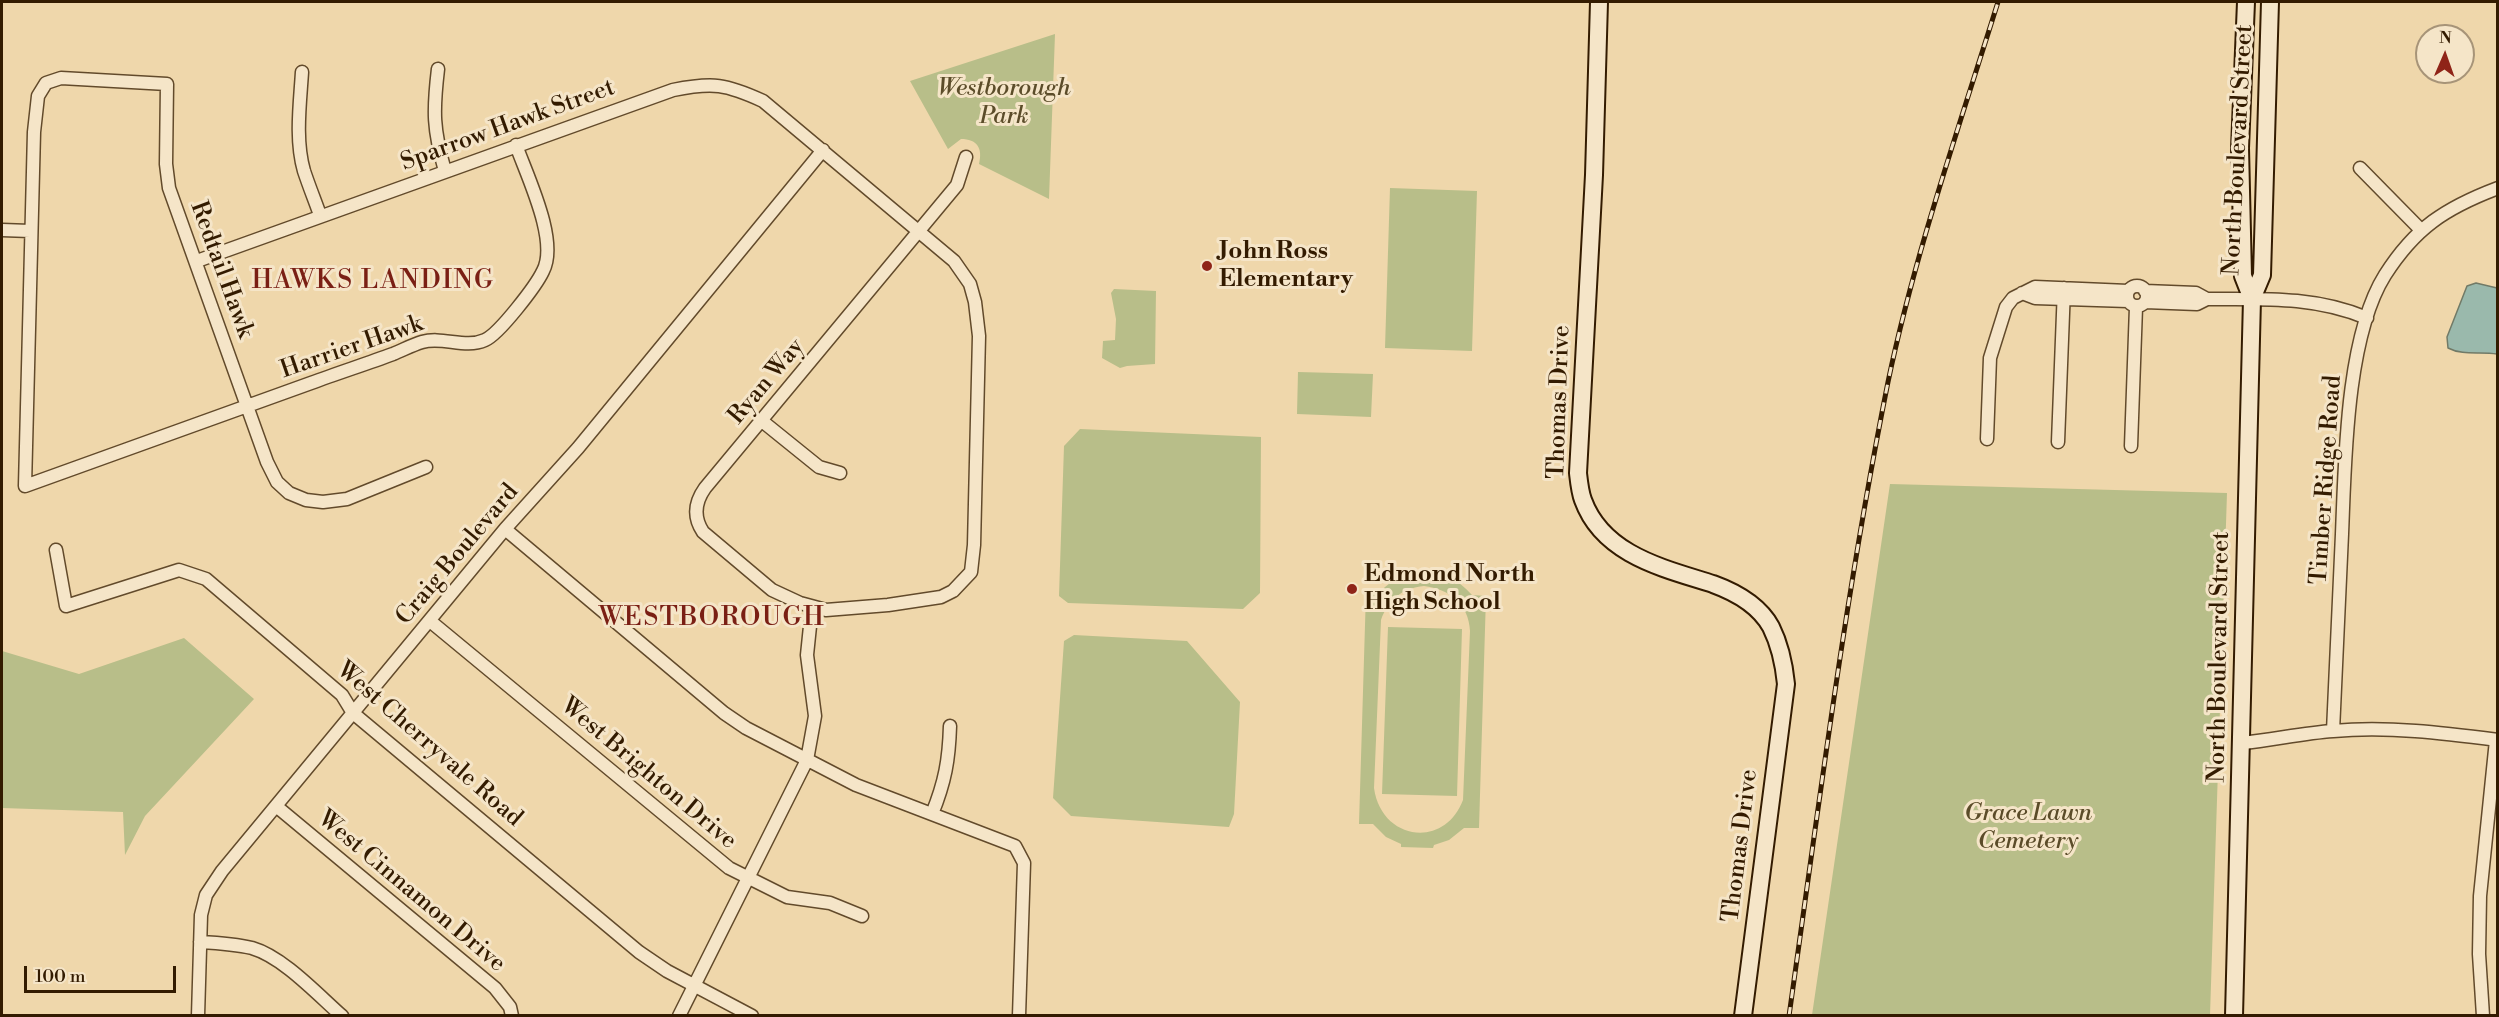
<!DOCTYPE html>
<style>
body{margin:0}
#map{position:relative;width:2499px;height:1017px;overflow:hidden;background:#efd7ab;font-family:"Libre Bodoni",serif}
canvas{display:block}
.frame{position:absolute;inset:0;border:3px solid #331b00;pointer-events:none}
.north{position:absolute;left:2415px;top:24px;width:60px;height:60px;box-sizing:border-box;background:#f5e5c8;border:2px solid #a79478;border-radius:50%;rotate:2deg;font-size:16px;font-weight:700;line-height:24px;text-align:center;color:#331b00}
.north::after{content:'';display:block;margin:auto;width:21px;height:27px;background:#8f2418;clip-path:polygon(50% 0,100% 100%,50% 72%,0 100%)}
.scale{position:absolute;left:24px;top:966px;width:152px;height:27px;box-sizing:border-box;border:3px solid #331b00;border-top:0;padding-left:8px;font-size:18px;line-height:21px;white-space:nowrap;color:#331b00;-webkit-text-stroke:4px #f5e5c8;paint-order:stroke}
</style>
<div id="map">
<canvas width="2499" height="1017"></canvas>
<div class="frame"></div>
<div class="north">N</div>
<div class="scale">100 m</div>
</div>
<script>
const g = document.querySelector('canvas').getContext('2d');
g.lineJoin = 'round';
function fill(path, color) { g.fillStyle = color; g.fill(path, 'evenodd'); }
function stroke(path, color, width, dash) { g.strokeStyle = color; g.lineWidth = width; g.lineCap = dash ? 'butt' : 'round'; g.setLineDash(dash || []); g.stroke(path); }
function drawText(font, color, halo, rows, align = 'center') {
  g.font = font + ' "Libre Bodoni",serif'; g.lineWidth = 6; g.setLineDash([]); g.textBaseline = 'middle'; g.strokeStyle = halo; g.fillStyle = color; for (const [text, x, y, turn = 0] of rows) {
    g.save(); g.translate(x, y); g.rotate((+turn || 0) * Math.PI / 180); g.textAlign = isNaN(turn) ? turn : align; if (halo) g.strokeText(text, 0, 0); g.fillText(text, 0, 0); g.restore();
  }
}
const green = new Path2D(`
 M1055 34 1049 199 979 164C983 148 977 139 961 139L948 149 910 81Z
 M1390 188 1477 191 1472 351 1385 348Z
 M1114 289 1156 291 1155 364 1127 366 1120 368 1102 358 1103 341 1115 340 1116 319 1111 293Z
 M1298 372 1373 374 1371 417 1297 414Z
 M1080 429 1261 437 1260 593 1243 609 1068 603 1059 596 1064 446Z
 M1890 484 2227 493 2210 1015H1812Z
 M1418 572C1441 571 1457 578 1472 595L1486 596 1479 828H1464L1449 840 1434 845 1433 848 1401 847V844L1386 837 1373 824H1359L1366 592H1379L1396 578ZM1424 586C1449 589 1469 604 1470 631L1463 800C1444 850 1381 840 1374 788L1381 620C1388 600 1402 588 1424 586Z
 M1388 627 1462 629 1457 796 1382 794Z
 M1074 635 1187 641 1240 702 1234 814 1229 827 1071 816 1053 798 1064 641Z
 M184 638 254 699 145 816 125 855 123 812 2 808V651L79 674Z`);
const water = new Path2D(`
 M2476 283 2497 288V354C2481 351 2463 356 2448 348L2447 337 2467 286Z`);
const street = new Path2D(`
 M438 69C433 111 433 129 445 171
 M302 72C300 104 295 140 304 171 309 186 315 201 320 215
 M2360 168 2420 229
 M2 230 30 231
 M197 261 673 90C713 82 726 84 763 101L954 261 970 284 975 302 979 336 974 545 971 572 953 591 941 597 888 605 826 610 800 603 772 590 703 532C693 517 695 502 705 488L957 185 966 157
 M2127 296a10 10 0 1 1 20 0a10 10 0 1 1-20 0Z
 M2145 291 2196 293 2207 299C2263 299 2315 296 2367 318
 M2022 293 2035 298 2128 301
 M2145 302 2197 304 2207 299
 M762 421 819 467 840 473
 M1987 439 1990 358 2006 307 2013 298 2035 287 2128 291
 M2058 442 2064 288
 M2131 446 2136 307
 M426 467 347 499 323 502 306 500 289 493 277 482 267 462 169 188 166 164 167 84 61 78 46 83 38 96 34 132 25 486C120 452 216 417 311 383 338 373 366 364 393 354 403 350 412 345 422 342 443 336 465 349 485 340 499 334 536 286 543 271 559 241 527 176 516 145
 M505 529 724 713 746 728 856 785 1015 846 1024 863 1019 1016
 M56 550 66 606 179 570 206 579 342 695 353 713 639 952 667 971 752 1016
 M430 621 729 868 787 897 830 903 862 916
 M2333 731C2336 665 2339 600 2342 534 2345 462 2346 337 2385 275 2415 228 2445 208 2498 188
 M2242 743C2273 740 2303 733 2333 731 2388 726 2443 733 2498 740
 M276 806 495 988 510 1007 512 1016
 M932 814C945 782 949 760 950 726
 M200 942C218 943 235 944 252 948 283 957 317 994 342 1016
 M198 1016 201 915 206 895 222 871 505 529 578 448 823 150
 M679 1016 807 760 815 716 807 655 812 607
 M2483 1016 2479 954 2480 896 2496 740`);
const secondary = new Path2D(`
 M1599 2 1594 175 1578 473C1579 482 1580 492 1583 500 1603 555 1663 568 1713 584 1735 592 1759 605 1771 627 1780 645 1784 664 1786 684L1743 1016
 M2246 2 2240 148 2243 276 2252 299
 M2234 1016 2252 299 2262 275 2270 2`);
const rail = new Path2D(`
 M1789 1016C1819 804 1846 591 1888 382 1915 253 1959 127 1998 2`);
const markers = [
 [1207,266,6,"#8f2418"],
 [1352,589,6,"#8f2418"]
];
const parkNames = [
 ["Westborough",1004,89],
 ["Park",1004,117],
 ["Grace Lawn",2028,814],
 ["Cemetery",2028,842]
];
const streetNames = [
 ["Sparrow Hawk Street",508,126,-20],
 ["North Boulevard Street",2239,150,-87],
 ["Redtail Hawk",221,270,70],
 ["Harrier Hawk",352,348,-19],
 ["Ryan Way",767,382,-50],
 ["Thomas Drive",1560,402,-88],
 ["Timber Ridge Road",2327,480,-86],
 ["Craig Boulevard",458,555,-50],
 ["North Boulevard Street",2220,657,-89],
 ["West Cherryvale Road",429,745,41],
 ["West Brighton Drive",648,774,40],
 ["Thomas Drive",1741,846,-83],
 ["West Cinnamon Drive",411,892,40]
];
const poiNames = [
 ["John Ross",1219,252],
 ["Elementary",1219,280],
 ["Edmond North",1364,575],
 ["High School",1364,603]
];
const neighbourhoodNames = [
 ["HAWKS LANDING",373,282],
 ["WESTBOROUGH",712,619]
];
fill(green, '#b8be89');
fill(water, '#9ab9ac');
stroke(water, '#717a67', 1.5);
stroke(street, '#624a2b', 15);
stroke(secondary, '#331b00', 20);
stroke(street, '#f5e5c8', 12);
stroke(secondary, '#f5e5c8', 16);
stroke(rail, '#331b00', 5);
stroke(rail, '#f5e5c8', 3, [9]);
for (const [x, y, r, color] of markers) { const dot = new Path2D(); dot.arc(x, y, r, 0, 2 * Math.PI); g.fillStyle = color; g.fill(dot); stroke(dot, '#f5e5c8', 2); }
drawText('italic 24px', '#5b4c29', '#f5e5c8', parkNames);
drawText('24px', '#331b00', '#f5e5c8', streetNames);
drawText('bold 24px', '#331b00', '#f5e5c8', poiNames, 'left');
g.letterSpacing = '1.5px';
drawText('26px', '#7a1f14', '#f5e5c8', neighbourhoodNames);
g.letterSpacing = '0px';
</script>
